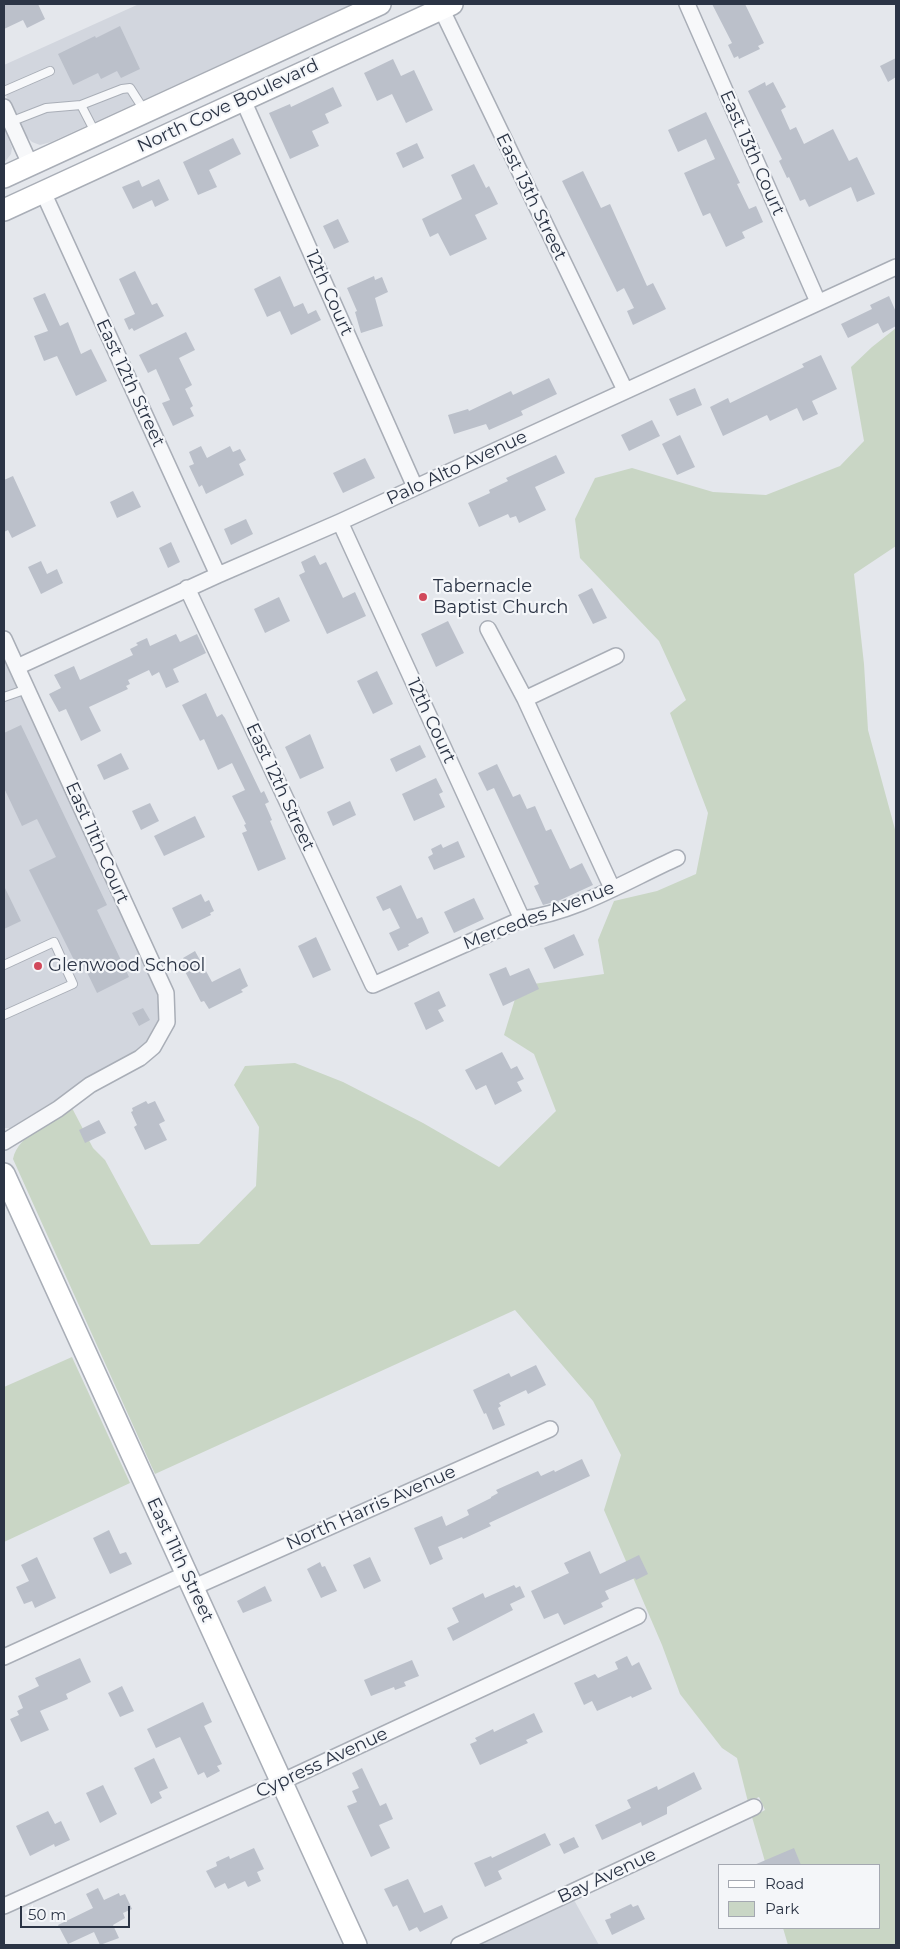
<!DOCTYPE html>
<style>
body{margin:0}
#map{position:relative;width:900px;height:1949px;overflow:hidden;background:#e4e7ec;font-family:Montserrat,sans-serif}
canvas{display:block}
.frame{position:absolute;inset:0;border:5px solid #2b3445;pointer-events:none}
.legend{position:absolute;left:718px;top:1864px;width:162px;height:65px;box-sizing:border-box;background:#f4f6f9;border:1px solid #a4a8b1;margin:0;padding:6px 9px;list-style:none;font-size:15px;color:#2b3445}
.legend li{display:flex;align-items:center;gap:10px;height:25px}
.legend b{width:25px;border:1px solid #a4a8b1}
.scale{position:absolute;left:20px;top:1906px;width:110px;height:22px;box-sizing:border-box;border:2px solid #2b3445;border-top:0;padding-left:6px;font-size:15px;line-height:18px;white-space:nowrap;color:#2b3445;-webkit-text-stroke:4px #f4f6f9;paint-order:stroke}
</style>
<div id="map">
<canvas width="900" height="1949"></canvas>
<div class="frame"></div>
<ul class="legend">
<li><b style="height:6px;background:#fff"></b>Road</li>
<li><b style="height:14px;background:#c9d6c5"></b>Park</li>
</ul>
<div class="scale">50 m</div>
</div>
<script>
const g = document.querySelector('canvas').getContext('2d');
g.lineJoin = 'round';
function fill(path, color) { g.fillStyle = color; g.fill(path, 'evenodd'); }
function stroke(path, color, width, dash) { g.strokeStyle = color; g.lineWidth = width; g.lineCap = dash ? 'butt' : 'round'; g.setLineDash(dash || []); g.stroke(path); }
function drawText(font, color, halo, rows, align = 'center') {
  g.font = font + ' Montserrat,sans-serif'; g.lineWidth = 4.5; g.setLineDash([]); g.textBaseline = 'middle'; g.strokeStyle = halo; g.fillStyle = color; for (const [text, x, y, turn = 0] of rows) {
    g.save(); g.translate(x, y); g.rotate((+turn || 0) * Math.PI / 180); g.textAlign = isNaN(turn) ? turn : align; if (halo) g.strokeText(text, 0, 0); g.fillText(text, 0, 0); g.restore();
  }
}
const built = new Path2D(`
 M139 4H352L51 142 40 145 32 142 24 134 4 91V65Z
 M4 127 12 148 11 154 4 163Z
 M4 652 120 910 161 1003 163 1014 151 1042 10 1128H4Z
 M574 1900 599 1945H477Z`);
const green = new Path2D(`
 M896 328V546L854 574 864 664 868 730 896 833V1945H788L783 1928H879V1865H766L752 1817 765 1810 759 1797 748 1802 737 1758 722 1748 680 1694 662 1645 604 1510 621 1455 593 1401 515 1310 155 1474 13 1159C18 1134 53 1122 72 1108L93 1148 105 1160 151 1245 199 1244 256 1186 259 1127 234 1085 245 1066 295 1063 343 1082 423 1123 499 1167 556 1111 534 1054 504 1035 519 986 604 974 598 940 614 901 657 891 696 874 708 813 670 713 686 700 659 641 580 558 575 519 595 478 632 468 713 492 766 495 840 466 864 441 851 367 872 347Z
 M72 1357 130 1483 4 1542V1387Z`);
const building = new Path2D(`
 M4 4H38L45 19 27 28 23 20 4 29Z
 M712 4H745L764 43 758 46 760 49 739 59 738 56 734 58 728 45 732 43Z
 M120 26 140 69 121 78 117 71 101 79 98 73 73 85 58 54 95 36 96 38Z
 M896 58V77L888 82 880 66Z
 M393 59 401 76 414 70 433 110 406 123 392 94 377 101 364 73Z
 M765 82 766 86 773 82 786 107 781 110 790 130 796 127 804 144 833 129 849 161 857 157 875 194 857 202 851 187 809 207 805 199 800 201 789 177 787 178 779 161 782 159 748 91Z
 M333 87 342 106 325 114 329 123 312 131 319 146 290 159 269 113 290 104 291 107Z
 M706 112 740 183 737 184 749 209 756 206 763 222 742 232 745 238 726 247 710 213 703 216 684 173 715 159 706 139 678 152 668 130Z
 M233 138 241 154 209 170 217 187 198 195 183 162Z
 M417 143 424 158 403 168 396 153Z
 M474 164 486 188 489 186 498 204 475 215 487 239 450 256 438 233 430 237 422 219 462 199 451 175Z
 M583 171 601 208 610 204 647 286 653 283 666 309 633 325 627 311 634 308 624 288 617 292 562 181Z
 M159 179 169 200 155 207 152 200 133 209 122 187 139 180 142 187Z
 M338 219 349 242 334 249 323 226Z
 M135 271 152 305 157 303 164 316 134 331 132 328 129 330 124 319 135 314 119 279Z
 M280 276 294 307 303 303 308 314 316 310 321 320 291 335 280 311 267 317 254 289Z
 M374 276 375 280 382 277 388 292 375 298 383 326 361 333 355 312 357 311 347 288Z
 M45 293 60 326 68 322 81 354 91 349 107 381 76 396 57 356 44 361 34 336 48 331 33 298Z
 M889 296 896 312V326L883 333 878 323 848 338 841 324 872 309 870 305Z
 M186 332 195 350 179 358 192 385 185 389 193 406 190 408 194 416 173 426 162 403 170 400 156 369 148 373 139 355Z
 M821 355 837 389 812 401 818 414 803 421 797 408 770 421 767 415 723 436 710 407 728 398 730 403 804 367 802 364Z
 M549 378 557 394 521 411 523 415 489 430 486 424 454 434 448 415 468 409 469 411 511 391 513 395Z
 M695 388 702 405 677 416 669 399Z
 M652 420 660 436 629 451 621 435Z
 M680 435 695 467 677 475 662 444Z
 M201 446 207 458 230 446 233 452 240 449 246 460 239 464 244 475 206 494 202 485 199 487 189 466 194 464 189 452Z
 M556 455 565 473 535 487 546 510 519 523 516 516 510 518 508 514 479 527 468 503 490 493 489 490 508 481 506 478Z
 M365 458 375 478 343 493 333 473Z
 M13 476 36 526 12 538 8 530 4 532V480Z
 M133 491 141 507 117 518 110 502Z
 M246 519 253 534 231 545 224 529Z
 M171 542 180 562 168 568 159 548Z
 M315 555 320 565 326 562 343 598 355 592 366 616 327 634 299 575 305 572 301 562Z
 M41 561 47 574 57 569 63 583 41 594 28 567Z
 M592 588 607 618 593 624 578 595Z
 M279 597 290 621 265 633 254 609Z
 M448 621 464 653 436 667 421 634Z
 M176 634 180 642 197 634 206 653 173 669 179 682 166 688 159 672 152 676 149 670 128 680 130 684 126 686 128 689 89 707 101 731 81 741 66 709 59 712 49 694 61 688 54 675 74 666 80 680 133 655 130 649 138 645 136 643 147 638 150 646Z
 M377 671 393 704 373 714 357 681Z
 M206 693 217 717 222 714 225 718 261 793 264 791 269 802 265 804 272 820 270 821 286 859 258 871 242 833 247 831 244 825 246 824 232 796 245 790 232 763 218 770 204 739 200 741 182 705Z
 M21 725 107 905 97 910 129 977 97 993 82 962 76 964 29 870 56 857 37 819 22 826 4 788V733Z
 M310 734 324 768 300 779 285 747Z
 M420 745 426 757 396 772 390 759Z
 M121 753 129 769 104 780 97 765Z
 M497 764 513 797 520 794 527 809 535 806 546 831 551 829 570 869 582 863 593 885 558 901 543 905 534 886 539 884 494 788 487 791 478 773Z
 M436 778 443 792 439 794 445 807 414 821 402 794Z
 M350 801 356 815 333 826 327 812Z
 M150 803 159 821 141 830 132 811Z
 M195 816 205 837 164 856 154 836Z
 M458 841 465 857 434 870 428 857 433 854 431 849 441 844 443 848Z
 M401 885 417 919 422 917 429 933 408 944 409 946 398 951 389 933 400 928 390 908 383 911 376 897Z
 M4 886 21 921 4 929Z
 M201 894 205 902 209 900 214 911 210 913 211 915 182 929 172 908Z
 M474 898 484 919 454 933 444 912Z
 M574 934 584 955 554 969 544 948Z
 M316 937 331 970 313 978 298 946Z
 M195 951 212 982 240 968 248 986 241 990 243 992 209 1009 204 1001 201 1002 181 964 184 962 183 958Z
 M506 967 510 976 529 968 539 989 503 1006 489 974Z
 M439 991 446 1006 438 1010 444 1021 426 1030 414 1003Z
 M143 1008 150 1020 139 1026 132 1013Z
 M502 1052 511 1069 517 1066 524 1079 517 1082 522 1091 495 1105 486 1085 476 1090 465 1070Z
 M146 1101 148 1104 155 1101 165 1121 159 1124 167 1140 145 1150 134 1127 137 1125 131 1112 133 1111 132 1108Z
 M99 1120 106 1133 85 1143 79 1130Z
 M536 1365 546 1385 528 1394 526 1390 499 1403 501 1406 498 1408 505 1425 493 1430 486 1413 484 1414 473 1390 509 1373 511 1377Z
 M582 1459 590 1476 489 1523 491 1526 463 1539 462 1537 438 1547 443 1559 430 1565 414 1528 442 1516 446 1526 469 1515 467 1510 491 1498V1497L498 1493 496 1490 538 1471 541 1476 554 1470 555 1472Z
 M109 1530 120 1554 126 1552 132 1564 110 1574 93 1538Z
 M590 1551 600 1574 639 1555 648 1574 636 1580 635 1578 605 1591 609 1599 601 1603 603 1607 564 1625 558 1613 544 1619 531 1591 569 1573 564 1563Z
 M37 1557 56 1598 35 1608 32 1601 24 1604 16 1587 29 1581 21 1565Z
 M370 1557 381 1581 364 1589 353 1565Z
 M320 1562 322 1567 325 1566 337 1591 321 1598 307 1569Z
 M514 1585 516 1588 520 1586 525 1597 510 1604 513 1610 453 1641 447 1628 459 1622 452 1608 483 1593 485 1598Z
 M265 1586 272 1601 243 1613 237 1601Z
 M627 1656 632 1666 639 1662 652 1689 632 1698 631 1696 597 1711 592 1701 584 1705 574 1683 595 1674 598 1678 618 1669 615 1662Z
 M80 1658 91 1682 66 1694 68 1699 40 1711 49 1730 21 1742 10 1719 19 1715 17 1711 23 1708 18 1696 39 1686 35 1678Z
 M412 1660 419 1676 404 1682 406 1686 395 1690 394 1687 371 1696 364 1680Z
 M122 1686 134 1711 120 1717 108 1693Z
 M203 1702 212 1722 204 1726 222 1764 217 1766 220 1771 207 1778 204 1772 198 1775 180 1737 156 1748 147 1729Z
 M534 1713 543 1732 526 1740 528 1743 480 1765 470 1744 477 1741 475 1738 493 1729 494 1732Z
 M154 1758 168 1788 159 1792 162 1798 151 1804 134 1768Z
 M362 1768 380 1806 386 1803 393 1819 379 1825 390 1848 371 1857 347 1806 357 1802 352 1791 359 1788 352 1773Z
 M694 1772 702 1789 667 1807V1814L642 1826 641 1822 602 1840 595 1825 631 1808 627 1800 657 1786 658 1790Z
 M103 1785 117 1814 100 1823 86 1793Z
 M48 1811 55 1824 61 1821 70 1840 55 1847 54 1844 30 1856 16 1826Z
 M545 1833 551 1845 498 1871 502 1879 485 1887 474 1863 491 1856 492 1858Z
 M574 1837 579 1847 564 1854 559 1844Z
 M254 1848 264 1869 257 1872 261 1881 248 1887 245 1881 228 1889 225 1883 215 1888 206 1871 217 1866 216 1862 229 1856 230 1859Z
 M794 1848 801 1865H754Z
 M408 1879 424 1913 442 1905 448 1918 420 1932 417 1927 409 1931 397 1905 393 1907 384 1889Z
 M98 1888 104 1900 119 1893 120 1896 125 1894 132 1909 123 1913 125 1918 113 1925 119 1938 100 1945 94 1932 68 1944 58 1925 93 1908 86 1894Z
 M631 1904 633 1907 638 1905 645 1919 612 1935 605 1920 611 1918 610 1914Z`);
const service = new Path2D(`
 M4 91 50 71
 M81 105 96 134
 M10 122 46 108 81 105 122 89 130 88 144 110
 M4 697 27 689
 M4 965 54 942 73 984 4 1015`);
const minor = new Path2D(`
 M439 4 625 390
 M687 4 818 302
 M243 100 415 487
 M4 107 30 164
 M43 192 218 575
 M340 522 522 919
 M187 588 373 985 522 919C575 913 628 880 677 858
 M488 629 525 699 612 888
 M4 639 166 993 167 1022 153 1047 140 1058 90 1085 58 1109 4 1142
 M17 667 218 575 340 522 896 267
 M525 699 616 656
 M192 1588 550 1429
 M4 1657 186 1574
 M4 1906 281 1782 638 1616
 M459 1945 754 1807`);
const secondary = new Path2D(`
 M4 177 380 4
 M4 210 452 4
 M4 1174 356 1945`);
const markers = [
 [423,597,5,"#d1495b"],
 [38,966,5,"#d1495b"]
];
const streetNames = [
 ["North Cove Boulevard",228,106,-25],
 ["East 13th Court",752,153,66],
 ["East 13th Street",531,197,64],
 ["12th Court",329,293,66],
 ["East 12th Street",130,383,65],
 ["Palo Alto Avenue",457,468,-25],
 ["12th Court",431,721,65],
 ["East 12th Street",280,787,65],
 ["East 11th Court",97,843,66],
 ["Mercedes Avenue",539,916,-21],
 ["North Harris Avenue",371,1508,-24],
 ["East 11th Street",180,1560,65],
 ["Cypress Avenue",322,1763,-25],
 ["Bay Avenue",607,1876,-25]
];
const poiNames = [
 ["Tabernacle",433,587],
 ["Baptist Church",433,608],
 ["Glenwood School",48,966]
];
fill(built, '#d2d6de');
fill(green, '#c9d6c5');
fill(building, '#bbc0ca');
stroke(service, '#a9aeb7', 10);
stroke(minor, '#a9aeb7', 18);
stroke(secondary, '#a9aeb7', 24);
stroke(service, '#f7f8fa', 8);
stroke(minor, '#f7f8fa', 15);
stroke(secondary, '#fff', 21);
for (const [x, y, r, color] of markers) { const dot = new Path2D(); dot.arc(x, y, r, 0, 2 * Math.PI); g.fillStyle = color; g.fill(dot); stroke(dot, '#f4f6f9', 2); }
drawText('18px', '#2b3445', '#f4f6f9', streetNames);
drawText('18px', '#2b3445', '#f4f6f9', poiNames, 'left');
</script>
